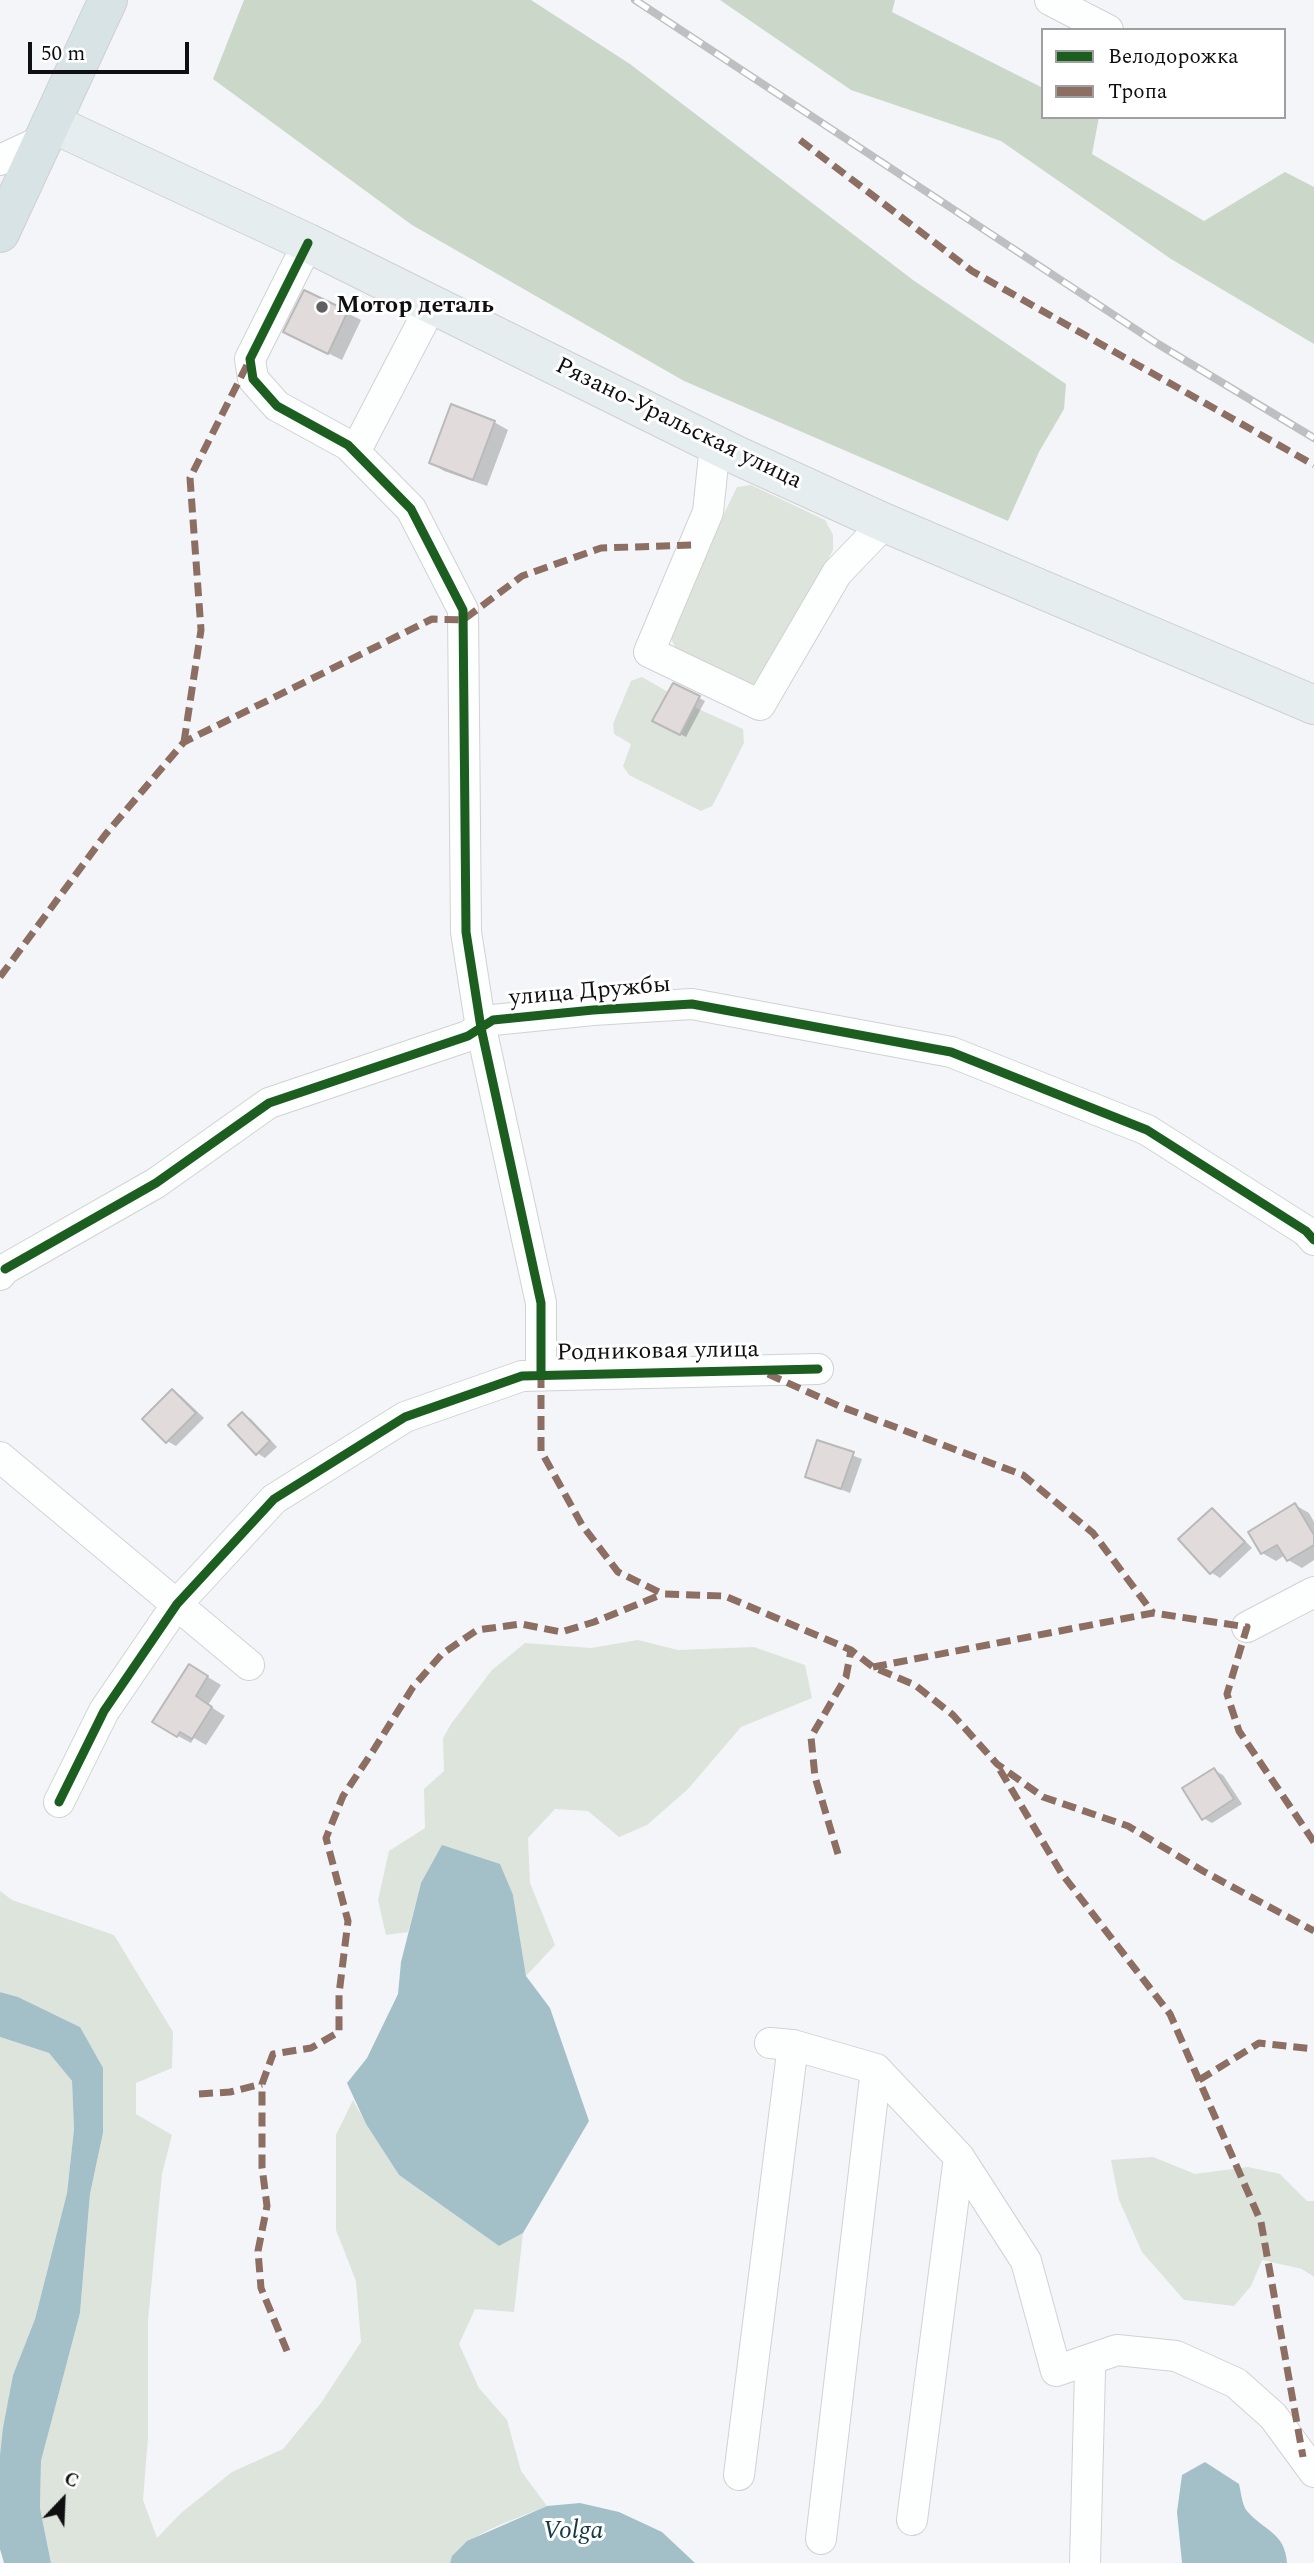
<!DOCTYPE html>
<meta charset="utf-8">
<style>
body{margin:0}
#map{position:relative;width:1314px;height:2563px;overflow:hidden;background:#f4f5f8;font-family:Spectral,serif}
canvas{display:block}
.legend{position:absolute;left:1041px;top:28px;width:245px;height:91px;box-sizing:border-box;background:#fff;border:2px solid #9f9fa0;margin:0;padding:9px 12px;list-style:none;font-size:21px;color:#0f0f11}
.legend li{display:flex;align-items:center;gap:14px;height:35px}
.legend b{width:35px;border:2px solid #9f9fa0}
.north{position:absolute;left:28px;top:2465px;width:70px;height:70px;-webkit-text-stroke:5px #fff;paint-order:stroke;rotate:23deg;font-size:19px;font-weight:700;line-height:28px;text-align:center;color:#0f0f11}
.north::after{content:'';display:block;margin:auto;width:24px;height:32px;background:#0f0f11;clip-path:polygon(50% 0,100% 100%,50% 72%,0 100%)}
.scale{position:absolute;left:28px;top:42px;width:161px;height:32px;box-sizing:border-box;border:4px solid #0f0f11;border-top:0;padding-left:9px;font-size:21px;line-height:24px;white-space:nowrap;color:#0f0f11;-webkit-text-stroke:5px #fff;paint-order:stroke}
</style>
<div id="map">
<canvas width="1314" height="2563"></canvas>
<ul class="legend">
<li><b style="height:9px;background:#1b5e20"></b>Велодорожка</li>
<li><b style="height:9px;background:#8d6e63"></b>Тропа</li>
</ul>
<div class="north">С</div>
<div class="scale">50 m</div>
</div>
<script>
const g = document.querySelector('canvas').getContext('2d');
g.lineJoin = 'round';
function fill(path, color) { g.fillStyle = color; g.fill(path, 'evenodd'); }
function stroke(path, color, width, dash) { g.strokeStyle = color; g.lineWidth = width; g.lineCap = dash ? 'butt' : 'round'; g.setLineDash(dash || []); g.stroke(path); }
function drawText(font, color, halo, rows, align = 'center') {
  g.font = font + ' Spectral,serif'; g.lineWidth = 6; g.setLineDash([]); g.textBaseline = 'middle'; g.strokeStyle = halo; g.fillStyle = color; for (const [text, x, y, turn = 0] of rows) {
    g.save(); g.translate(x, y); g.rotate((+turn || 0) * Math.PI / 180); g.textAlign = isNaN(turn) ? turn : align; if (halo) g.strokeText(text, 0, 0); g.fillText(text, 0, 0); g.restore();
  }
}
const green = new Path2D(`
 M751 485 825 520 833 535V550L766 677 753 685 679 655 671 639 670 624 737 487Z
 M642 677 668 692 653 721 680 735 694 707 743 729 744 743 717 797 712 806 701 811 629 775 623 766 631 744 614 734 613 724 631 681Z
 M638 1640 678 1650 754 1647 805 1665 812 1698 741 1727 688 1789 647 1825 619 1837 588 1811 555 1809 528 1838 530 1883 555 1945 526 1976 513 1895 421 1883 408 1932 386 1935 378 1900 389 1851 425 1828 424 1789 444 1771 443 1738 451 1724 492 1670 525 1643 591 1648Z
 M0 1891 12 1900 114 1935 173 2032 172 2068 136 2083V2114L172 2135 162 2174 148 2320V2438L143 2500 157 2538 181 2513 232 2472 283 2449 321 2403 361 2342 356 2281 336 2230V2135L353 2100 366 2124 399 2175 499 2246 523 2233 514 2312 475 2309 459 2344 479 2388 507 2420 521 2471 547 2506C522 2517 458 2536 450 2563H51L40 2508 41 2461 80 2313 90 2194 103 2133 80 2027 18 1997 0 1992Z
 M0 2037 49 2053 72 2081 74 2129 67 2193 35 2319 13 2375 0 2455Z
 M1153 2157 1195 2174 1248 2167 1280 2174 1307 2201H1314V2277L1302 2269 1262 2260 1251 2286 1234 2306 1184 2300 1142 2252 1119 2200 1111 2160Z`);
const forest = new Path2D(`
 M244 0H531L630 64 913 280 1066 384 1064 409 1039 452 1008 521 684 381 412 225 213 79Z
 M720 0H895L892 12 1043 88V117H1099L1092 154 1204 221 1285 172 1314 187V344L1171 259 1001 141 851 90Z`);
const water = new Path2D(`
 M442 1845 500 1864 513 1895 526 1976 550 2008 589 2121 523 2233 499 2246 399 2175 366 2124 347 2083 367 2058 398 1994 401 1962 421 1883Z
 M0 1992 18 1997 80 2027 103 2068V2133L90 2194 80 2313 41 2461 40 2508 51 2563H4L0 2549V2455L3 2428 13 2375 35 2319 67 2193 74 2129 72 2081 49 2053 0 2037Z
 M1205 2462 1239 2484C1241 2492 1242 2505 1247 2511 1264 2531 1285 2532 1287 2563H1182L1177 2512 1182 2475Z
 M580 2503 619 2512 662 2532 695 2563H450L452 2556 467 2541 547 2506Z`);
const shadow = new Path2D(`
 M305 292 361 320 342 360 299 339Z
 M452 407 494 422 508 430 487 486 444 471 431 463Z
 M674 685 705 701 686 737 655 721Z
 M173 1391 181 1396 204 1418 176 1446 167 1441Z
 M243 1414 251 1419 277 1447 265 1458 257 1453Z
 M818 1442 862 1459 850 1493 807 1476Z
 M1295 1505 1309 1513 1314 1522V1560L1302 1568 1288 1560 1285 1555 1276 1561 1262 1553Z
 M1212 1510 1220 1515 1252 1548 1220 1578 1212 1573 1180 1539Z
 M203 1674 221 1685 208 1705 225 1716 206 1745 194 1738 191 1743 178 1736Z
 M1214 1770 1223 1775 1242 1804 1212 1823 1203 1818Z`);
const building = new Path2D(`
 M304 290 348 311 328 354 283 332Z
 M451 404 495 421 473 480 429 463Z
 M673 683 700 696 680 735 652 721Z
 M172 1389 196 1413 166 1443 142 1419Z
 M242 1412 270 1441 256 1455 228 1425Z
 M817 1440 854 1452 841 1489 805 1477Z
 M1295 1503 1314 1535V1545L1287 1561 1277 1545 1261 1554 1248 1532Z
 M1212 1508 1245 1542 1210 1574 1178 1539Z
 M189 1664 208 1676 196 1696 212 1707 192 1739 180 1732 177 1737 152 1722Z
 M1214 1768 1234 1799 1202 1820 1182 1788Z`);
const minor = new Path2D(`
 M1050 0 1108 30
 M0 160 43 140
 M308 243 250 359 253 379 277 406 348 445 411 509 463 610 466 932 481 1028 541 1303V1374
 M715 445 708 512 649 652 760 705 837 573 885 523
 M355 452 432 304
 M0 1275 5 1269 156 1183 269 1103 468 1036 493 1020 593 1010 692 1004 951 1052 1147 1130 1306 1231 1314 1240
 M0 1457 249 1665
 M1247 1627 1314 1592
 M59 1802 104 1711 177 1604 274 1499 405 1417 522 1376 818 1369
 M770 2043 793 2045 876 2069 959 2157 1026 2261 1056 2371 1117 2350 1176 2356 1236 2383 1273 2416 1314 2472
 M739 2475 793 2045
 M912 2520 959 2157
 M821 2539 876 2069
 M1085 2563 1090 2371`);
const major = new Path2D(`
 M51 123 308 243 736 455 885 523 1314 705`);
const highway = new Path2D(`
 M0 233 108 0`);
const rail = new Path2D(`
 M635 0 1158 344 1314 438`);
const quiet = new Path2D(`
 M800 140 972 271 1314 465
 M184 742 201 630 190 478 248 363
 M0 977 105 835 184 742 432 619 463 620 522 576 601 548 694 545
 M541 1374V1451L582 1525 618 1572 663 1594 725 1596 851 1650 873 1667 915 1685 953 1715 997 1764 1043 1797 1128 1826 1203 1871 1314 1931
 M768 1374 839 1406 1023 1475 1093 1533 1153 1613
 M873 1667 1153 1613 1247 1627 1227 1694 1239 1731 1314 1842
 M1000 1770 1062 1874 1170 2014 1261 2222 1303 2457
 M838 1854 815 1777 811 1737 846 1677 851 1650
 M1199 2080 1259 2043 1314 2049
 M199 2094 230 2092 262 2084
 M287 2351 261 2288 258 2251 267 2206 262 2167V2084L273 2054 311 2048 339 2032V1994L348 1921 326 1838 343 1796 373 1751 413 1687 442 1654 477 1630 521 1624 561 1632 594 1622 663 1594`);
const cycleway = new Path2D(`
 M308 243 250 359 253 379 277 406 348 445 411 509 463 610 466 932 481 1028 541 1303V1374
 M5 1269 156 1183 269 1103 468 1036 493 1020 593 1010 692 1004 951 1052 1147 1130 1306 1231 1314 1240
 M59 1802 104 1711 177 1604 274 1499 405 1417 522 1376 818 1369`);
const markers = [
 [322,307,7,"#5f6062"]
];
const poiNames = [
 ["Мотор деталь",336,307]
];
const streetNames = [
 ["Рязано-Уральская улица",678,425,26],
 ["улица Дружбы",590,993,-5],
 ["Родниковая улица",658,1353,-1]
];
const waterNames = [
 ["Volga",573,2533]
];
fill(green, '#dce4dc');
fill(forest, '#cbd8c9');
fill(water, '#a3c0c9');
fill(shadow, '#0003');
fill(building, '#e2dbdb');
stroke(building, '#bab9ba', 2);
stroke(minor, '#d2d2d4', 32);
stroke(major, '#d0d0d2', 40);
stroke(highway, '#d0d0d2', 40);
stroke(minor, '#fdfefe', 30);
stroke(major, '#e6edef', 38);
stroke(highway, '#d7e3e5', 38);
stroke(rail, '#bebfc0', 8);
stroke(rail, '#fff', 5, [16]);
stroke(quiet, '#8d6e63', 7, [14, 7]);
stroke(cycleway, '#1b5e20', 9);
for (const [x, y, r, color] of markers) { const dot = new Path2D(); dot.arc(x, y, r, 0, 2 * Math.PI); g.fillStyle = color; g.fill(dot); stroke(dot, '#fff', 2.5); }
drawText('bold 24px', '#0f0f11', '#fff', poiNames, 'left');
drawText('24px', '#0f0f11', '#fff', streetNames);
drawText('italic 26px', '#133943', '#fff', waterNames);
</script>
